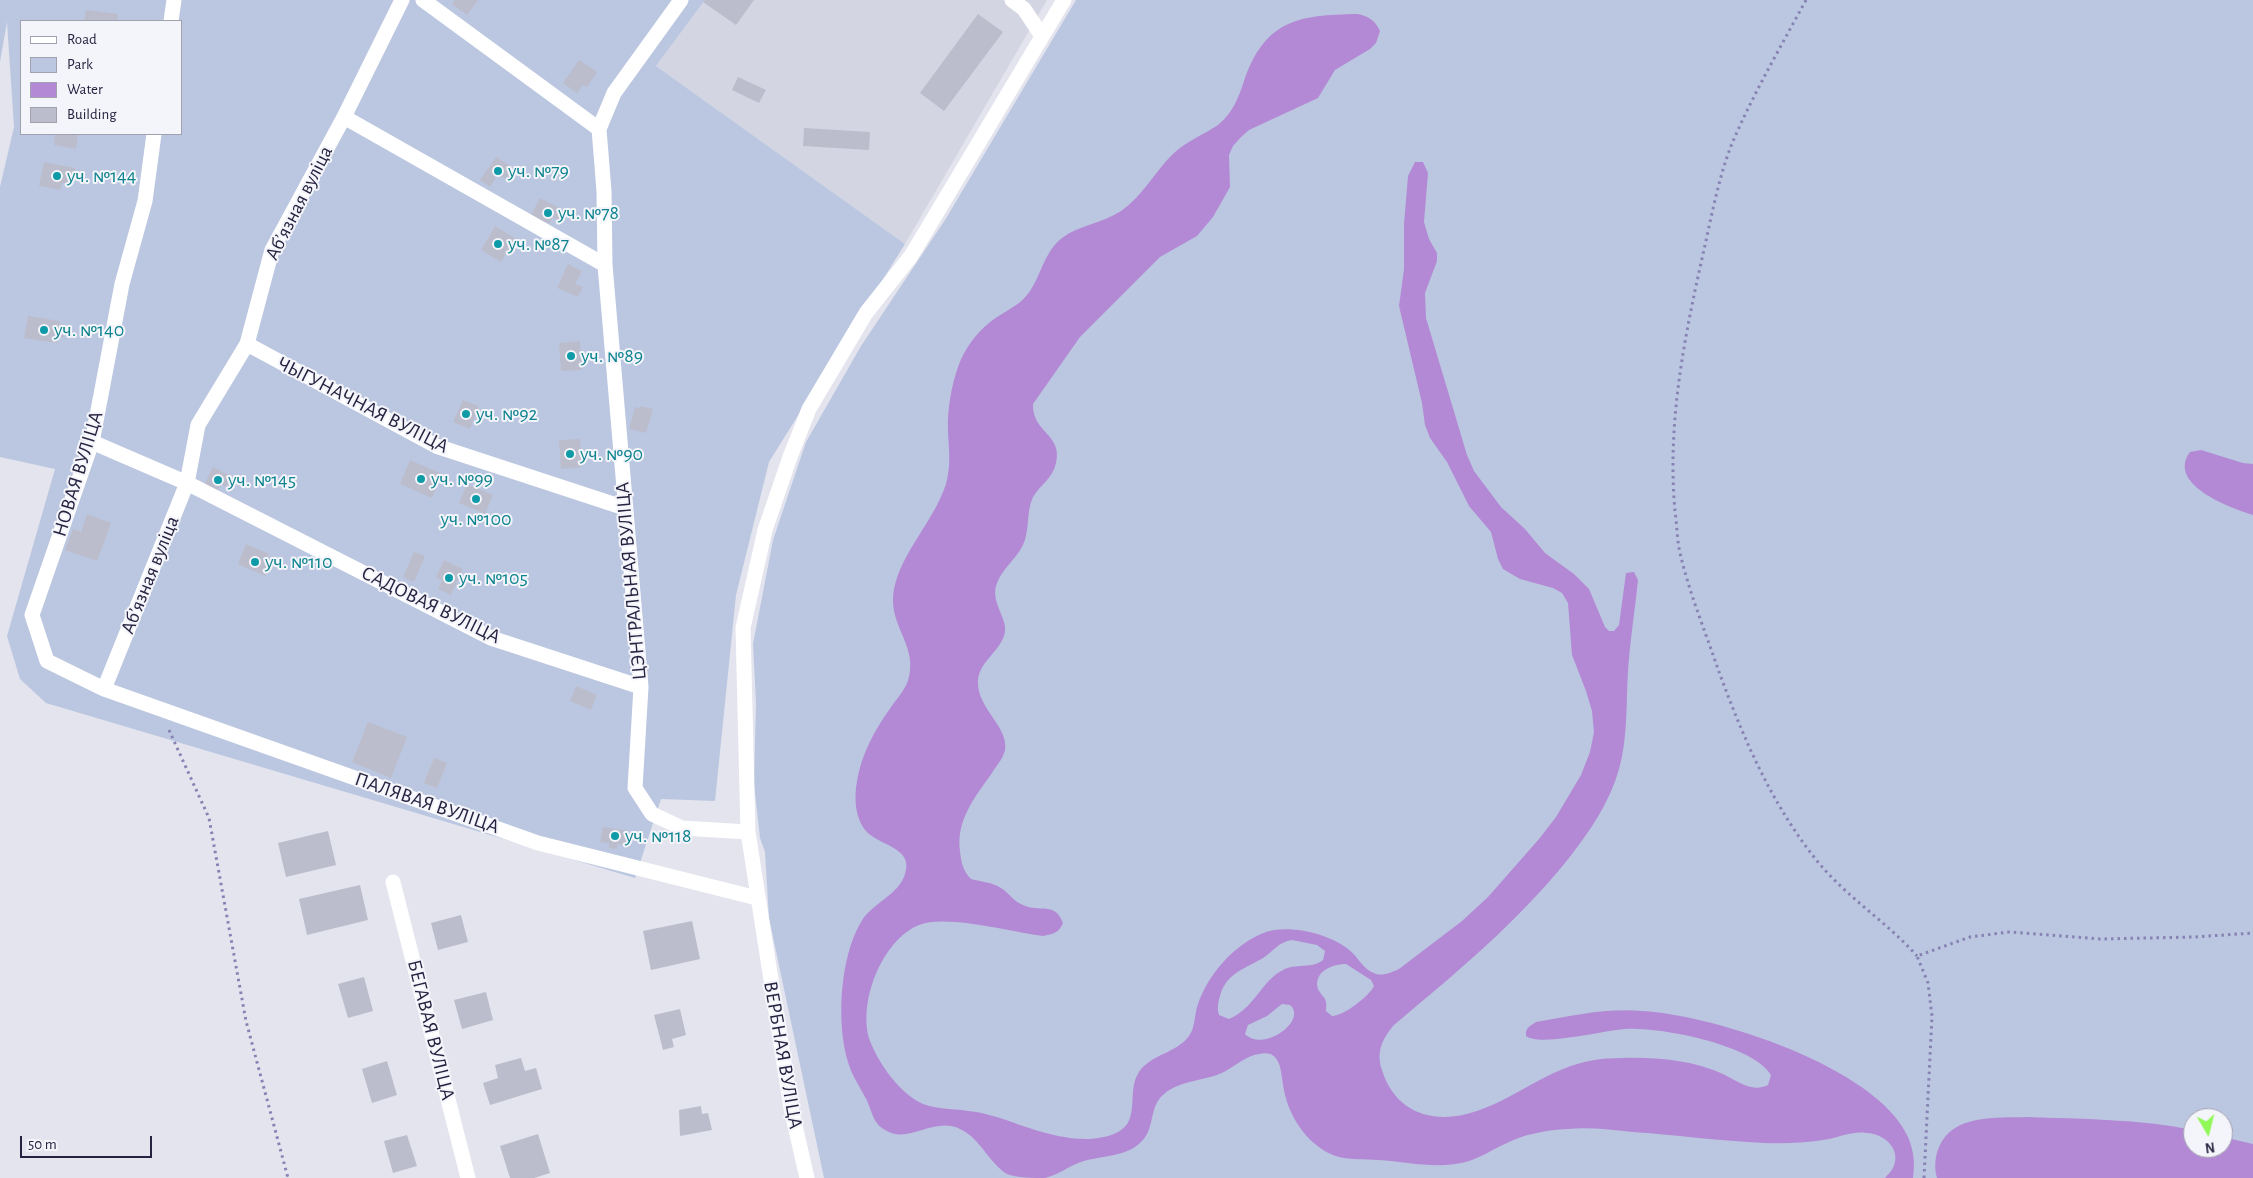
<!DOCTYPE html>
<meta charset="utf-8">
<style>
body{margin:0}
#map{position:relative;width:2253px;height:1178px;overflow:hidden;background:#e3e4ee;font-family:"Alegreya Sans",sans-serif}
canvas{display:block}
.legend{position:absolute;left:20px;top:20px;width:162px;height:115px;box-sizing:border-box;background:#f4f5fa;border:1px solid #a2a1b0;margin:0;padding:6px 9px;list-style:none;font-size:15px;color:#262240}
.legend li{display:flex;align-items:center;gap:10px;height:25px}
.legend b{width:25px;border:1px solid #a2a1b0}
.north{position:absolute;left:2183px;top:1108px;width:50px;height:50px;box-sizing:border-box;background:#f4f5fa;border:1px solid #a2a1b0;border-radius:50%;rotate:172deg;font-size:14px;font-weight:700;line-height:20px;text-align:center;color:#262240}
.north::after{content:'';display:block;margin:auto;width:18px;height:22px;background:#90f857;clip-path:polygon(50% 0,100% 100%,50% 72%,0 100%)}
.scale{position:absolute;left:20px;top:1136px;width:132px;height:22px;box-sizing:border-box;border:2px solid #262240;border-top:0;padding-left:6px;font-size:15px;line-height:18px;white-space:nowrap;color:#262240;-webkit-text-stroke:4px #f4f5fa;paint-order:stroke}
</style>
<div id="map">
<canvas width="2253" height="1178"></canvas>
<ul class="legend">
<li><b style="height:6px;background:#fff"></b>Road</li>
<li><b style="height:14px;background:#bbc7e0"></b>Park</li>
<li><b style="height:14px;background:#b389d5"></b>Water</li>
<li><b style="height:14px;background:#bcbdcc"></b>Building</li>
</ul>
<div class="north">N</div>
<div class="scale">50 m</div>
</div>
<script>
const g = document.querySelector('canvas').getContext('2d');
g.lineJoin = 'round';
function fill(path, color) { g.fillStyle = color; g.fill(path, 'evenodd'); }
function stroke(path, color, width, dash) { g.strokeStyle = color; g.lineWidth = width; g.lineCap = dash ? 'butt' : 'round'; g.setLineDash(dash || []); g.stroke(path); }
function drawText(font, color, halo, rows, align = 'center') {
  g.font = font + ' "Alegreya Sans",sans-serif'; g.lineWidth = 4; g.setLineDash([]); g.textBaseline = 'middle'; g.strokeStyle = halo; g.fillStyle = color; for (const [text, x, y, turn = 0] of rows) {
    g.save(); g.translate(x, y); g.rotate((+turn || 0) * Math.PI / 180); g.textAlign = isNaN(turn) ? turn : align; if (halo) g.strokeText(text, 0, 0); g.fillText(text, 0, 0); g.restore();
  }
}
const built = new Path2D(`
 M705 0H1047L905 244 656 66Z`);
const green = new Path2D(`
 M0 0H705L656 66 905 244 769 462 736 595 715 801 661 799 635 878 46 703 20 679 7 636 55 469 0 457V187L14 127 7 22 0 62ZM21 21H181V134H21Z
 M1076 0H2253V1178H824L769 918 765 852 760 838 754 784 756 703 753 644 773 540 806 442 861 346 945 220ZM2193 1118H2223V1148H2193Z`);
const water = new Path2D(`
 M1357 14C1368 16 1375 20 1380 31L1376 43 1370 49 1335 70 1318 98 1249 130 1241 137 1233 146 1229 155 1230 187 1213 217 1197 236 1160 257 1080 337 1033 404C1032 433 1063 434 1056 463 1053 478 1040 485 1033 497 1026 512 1030 530 1023 545 1016 560 1001 569 996 586 991 605 1010 620 1004 636 998 653 978 663 978 682 977 708 1009 727 1005 750 1003 759 996 766 992 773 975 797 956 820 960 851 961 862 963 871 971 879 981 882 992 882 1001 888 1009 893 1014 902 1023 905 1040 913 1055 901 1063 923 1059 933 1053 934 1043 936 1011 932 946 914 919 925 882 940 857 1003 870 1041 878 1062 897 1089 917 1101 933 1110 951 1108 968 1111 981 1112 994 1116 1006 1120 1037 1131 1085 1149 1118 1132 1141 1120 1126 1091 1139 1072 1151 1054 1177 1053 1189 1036 1196 1026 1194 1014 1198 1004 1208 975 1233 946 1261 934 1286 923 1327 933 1348 949 1358 956 1363 970 1376 974 1384 976 1392 972 1399 969L1462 921 1488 897 1539 839 1556 817 1581 775 1590 752 1594 732 1592 711 1586 691 1572 655 1568 603 1562 593 1553 588 1520 579 1503 569 1498 559 1491 532 1469 506 1447 462 1430 438 1425 425 1422 403 1399 306 1404 269V224L1408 176 1415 162H1423L1428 173 1424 222 1429 239 1437 253V261L1425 293 1426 318 1467 455 1474 471 1501 507 1525 529 1545 553 1574 574 1589 589 1605 627 1609 631H1614L1619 625 1626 573 1634 572 1638 580C1635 610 1630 641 1628 671 1626 702 1628 738 1619 769 1610 802 1590 831 1569 858 1516 924 1458 971 1394 1025 1382 1039 1376 1052 1382 1070 1396 1115 1436 1125 1477 1111 1507 1101 1533 1081 1563 1069 1582 1061 1601 1058 1622 1058 1654 1057 1693 1060 1723 1074 1738 1081 1751 1093 1768 1085L1771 1075C1752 1044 1659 1027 1625 1029 1606 1030 1540 1047 1526 1036 1525 1028 1530 1026 1536 1022 1571 1016 1606 1008 1642 1011 1714 1015 1877 1067 1908 1137 1914 1151 1915 1164 1913 1178H1885C1887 1175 1891 1172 1893 1168 1902 1150 1885 1134 1867 1133 1854 1131 1842 1136 1829 1139 1807 1143 1785 1144 1764 1143 1720 1141 1677 1135 1633 1132 1612 1130 1590 1127 1568 1129 1547 1130 1524 1134 1505 1144 1493 1149 1482 1157 1469 1161 1439 1170 1409 1162 1378 1160 1365 1159 1352 1160 1339 1157 1310 1149 1289 1118 1284 1090 1283 1086 1281 1067 1279 1064 1275 1054 1269 1052 1259 1054 1246 1056 1235 1066 1224 1072 1206 1081 1179 1080 1163 1095 1149 1107 1155 1128 1142 1141 1126 1158 1101 1155 1081 1162 1069 1166 1058 1175 1045 1178 1034 1178 1016 1178 1007 1174 988 1162 981 1139 960 1129 933 1116 909 1145 885 1130 872 1123 872 1109 865 1097 859 1085 852 1076 848 1062 836 1023 840 957 861 922 872 903 899 895 905 874 914 847 879 846 866 831 855 818 854 798 857 781 861 756 874 731 889 710 896 699 906 690 909 677 917 643 887 625 894 589 902 551 934 521 946 484 951 465 949 451 948 432 947 411 951 387 958 367 965 347 979 329 997 317 999 316 1018 304 1019 303 1041 286 1040 255 1062 238 1079 225 1103 223 1121 211 1143 196 1155 171 1174 153 1187 141 1203 135 1218 125 1232 114 1239 97 1244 81 1265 20 1298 15 1357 14ZM1292 940 1317 945 1325 951 1323 960C1312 969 1295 963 1283 970 1261 981 1255 1008 1229 1019L1219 1015C1217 1008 1218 1003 1220 996 1226 973 1245 969 1263 958 1274 951 1278 942 1292 940ZM1346 964 1371 980 1374 986C1369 996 1344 1016 1332 1016L1326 1011C1326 1007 1327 1003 1325 999 1323 996 1320 993 1318 989 1313 972 1332 964 1346 964ZM1282 1004 1290 1005C1308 1020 1264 1053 1245 1034L1248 1025 1267 1016Z
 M2201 450 2243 463 2253 464V515C2230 508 2166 484 2190 452Z
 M2027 1117C2082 1119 2139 1119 2193 1130V1148H2223V1137L2253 1144V1178H1937C1934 1168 1935 1156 1939 1147 1953 1114 1996 1118 2027 1117Z`);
const building = new Path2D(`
 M455 0H478L467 15 452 4Z
 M705 0H754L736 25 703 2Z
 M86 10 118 14 117 21H84Z
 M978 14 1003 32 944 111 920 93Z
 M579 60 597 72 587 87 583 85 577 93 563 83Z
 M738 77 766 90 759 103 732 90Z
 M804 128 870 132 869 150 803 146Z
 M55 134H78L76 149 54 145Z
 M496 157 513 168 505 179 498 174 490 187 480 180Z
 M44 162 75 168 72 185 62 183 60 190 39 186Z
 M540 198 565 211 559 221 553 217 549 224 531 215Z
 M495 226 515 238 501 262 481 250Z
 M568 264 582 271 575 284 583 287 578 297 557 288Z
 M28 316 60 321 59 329 64 330 63 338 58 337 57 343 24 338Z
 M580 341 582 370 561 371 559 343Z
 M463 400 479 406 470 429 453 422Z
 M640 406 653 409 646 433 629 429 635 407 640 408Z
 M580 439 582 467 561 469 559 440Z
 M410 460 442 474 432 498 400 484Z
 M213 467 232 477 226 487 221 484 216 493 203 487Z
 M467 484 493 495 485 514 459 503Z
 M87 514 111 523 97 561 65 550 73 529 81 532Z
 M246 544 269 554 267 558 272 560 265 576 238 564Z
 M414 552 425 556 414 582 403 577Z
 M444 560 463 569 451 595 438 589 442 580 436 577Z
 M576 686 597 695 591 710 570 701Z
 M368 722 407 737 391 778 352 762Z
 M434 758 447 763 437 788 424 783Z
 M603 827 629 831 626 846 617 844V849L609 848V843L600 842Z
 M328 831 336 865 286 877 278 843Z
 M360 885 368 920 307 935 299 899Z
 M461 915 468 942 438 950 431 923Z
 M692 921 700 959 651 970 643 931Z
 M364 977 373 1011 348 1018 338 984Z
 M486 992 493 1020 462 1029 454 1000Z
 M680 1009 686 1035 672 1039 674 1047 663 1050 654 1015Z
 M521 1058 525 1071 536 1068 542 1089 490 1105 483 1083 498 1078 495 1065Z
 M387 1061 397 1095 372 1103 362 1069Z
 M701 1106 702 1114 708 1113 712 1130 680 1136 679 1110Z
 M538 1134 550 1173 534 1178H510L500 1146Z
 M407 1135 417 1166 393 1173 384 1141Z`);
const path = new Path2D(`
 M1806 0C1780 48 1752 96 1731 146 1718 180 1711 219 1703 254 1684 339 1667 424 1675 511 1677 525 1677 540 1680 553 1689 592 1705 631 1718 669 1742 735 1770 801 1814 857 1843 895 1885 920 1917 956
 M169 730 209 818 246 1021 288 1178
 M1924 1178 1932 1016 1928 983 1917 956 1970 937 2009 932 2100 939 2194 937 2253 933`);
const minor = new Path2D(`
 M423 0 599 129
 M681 0 614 93 599 129 604 191 605 265 641 687 635 788 652 814 682 828 748 832
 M1012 0 1024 9 1042 36
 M171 21 174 0
 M344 117 605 265
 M154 134 145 201 122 284 92 442 32 615 47 661 104 689 538 843 757 898
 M247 344 436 446 625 508
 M92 442 187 483 491 638 641 687
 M104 689 187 483 198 425 247 344 272 250 344 117 402 0
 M393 882 468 1178
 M807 1178 791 1108 748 832 743 628 765 530 790 457 809 409 866 313 911 256 1064 0`);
const markers = [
 [498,171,5,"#0f9aa8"],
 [57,176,5,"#0f9aa8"],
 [548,213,5,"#0f9aa8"],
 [498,244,5,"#0f9aa8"],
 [44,330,5,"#0f9aa8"],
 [571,356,5,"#0f9aa8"],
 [466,414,5,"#0f9aa8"],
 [570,454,5,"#0f9aa8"],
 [421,479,5,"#0f9aa8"],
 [218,480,5,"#0f9aa8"],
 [476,499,5,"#0f9aa8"],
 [255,562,5,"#0f9aa8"],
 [449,578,5,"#0f9aa8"],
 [615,836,5,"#0f9aa8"]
];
const cultureNames = [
 ["уч. №79",508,171],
 ["уч. №144",67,176],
 ["уч. №78",558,213],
 ["уч. №87",508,244],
 ["уч. №140",54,330],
 ["уч. №89",581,356],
 ["уч. №92",476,414],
 ["уч. №90",580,454],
 ["уч. №99",431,479],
 ["уч. №145",228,480],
 ["уч. №100",476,519,"center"],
 ["уч. №110",265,562],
 ["уч. №105",459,578],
 ["уч. №118",625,836]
];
const streetNames = [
 ["Абʼязная вуліца",299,203,-63],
 ["ЧЫГУНАЧНАЯ ВУЛІЦА",363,405,27],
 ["НОВАЯ ВУЛІЦА",78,474,-73],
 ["Абʼязная вуліца",150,575,-68],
 ["ЦЭНТРАЛЬНАЯ ВУЛІЦА",631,581,-95],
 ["САДОВАЯ ВУЛІЦА",431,605,26],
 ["ПАЛЯВАЯ ВУЛІЦА",427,803,19],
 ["БЕГАВАЯ ВУЛІЦА",431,1030,76],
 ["ВЕРБНАЯ ВУЛІЦА",783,1055,80]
];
fill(built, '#d4d5e2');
fill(green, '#bbc7e0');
fill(water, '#b389d5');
fill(building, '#bcbdcc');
stroke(path, '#8682b3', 3, [2.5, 4]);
stroke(minor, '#fff', 15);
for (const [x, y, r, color] of markers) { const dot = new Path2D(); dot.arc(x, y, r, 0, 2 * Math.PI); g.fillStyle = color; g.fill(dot); stroke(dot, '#f4f5fa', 2); }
drawText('20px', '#0d838f', '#f4f5fa', cultureNames, 'left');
drawText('20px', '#262240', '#f4f5fa', streetNames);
</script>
